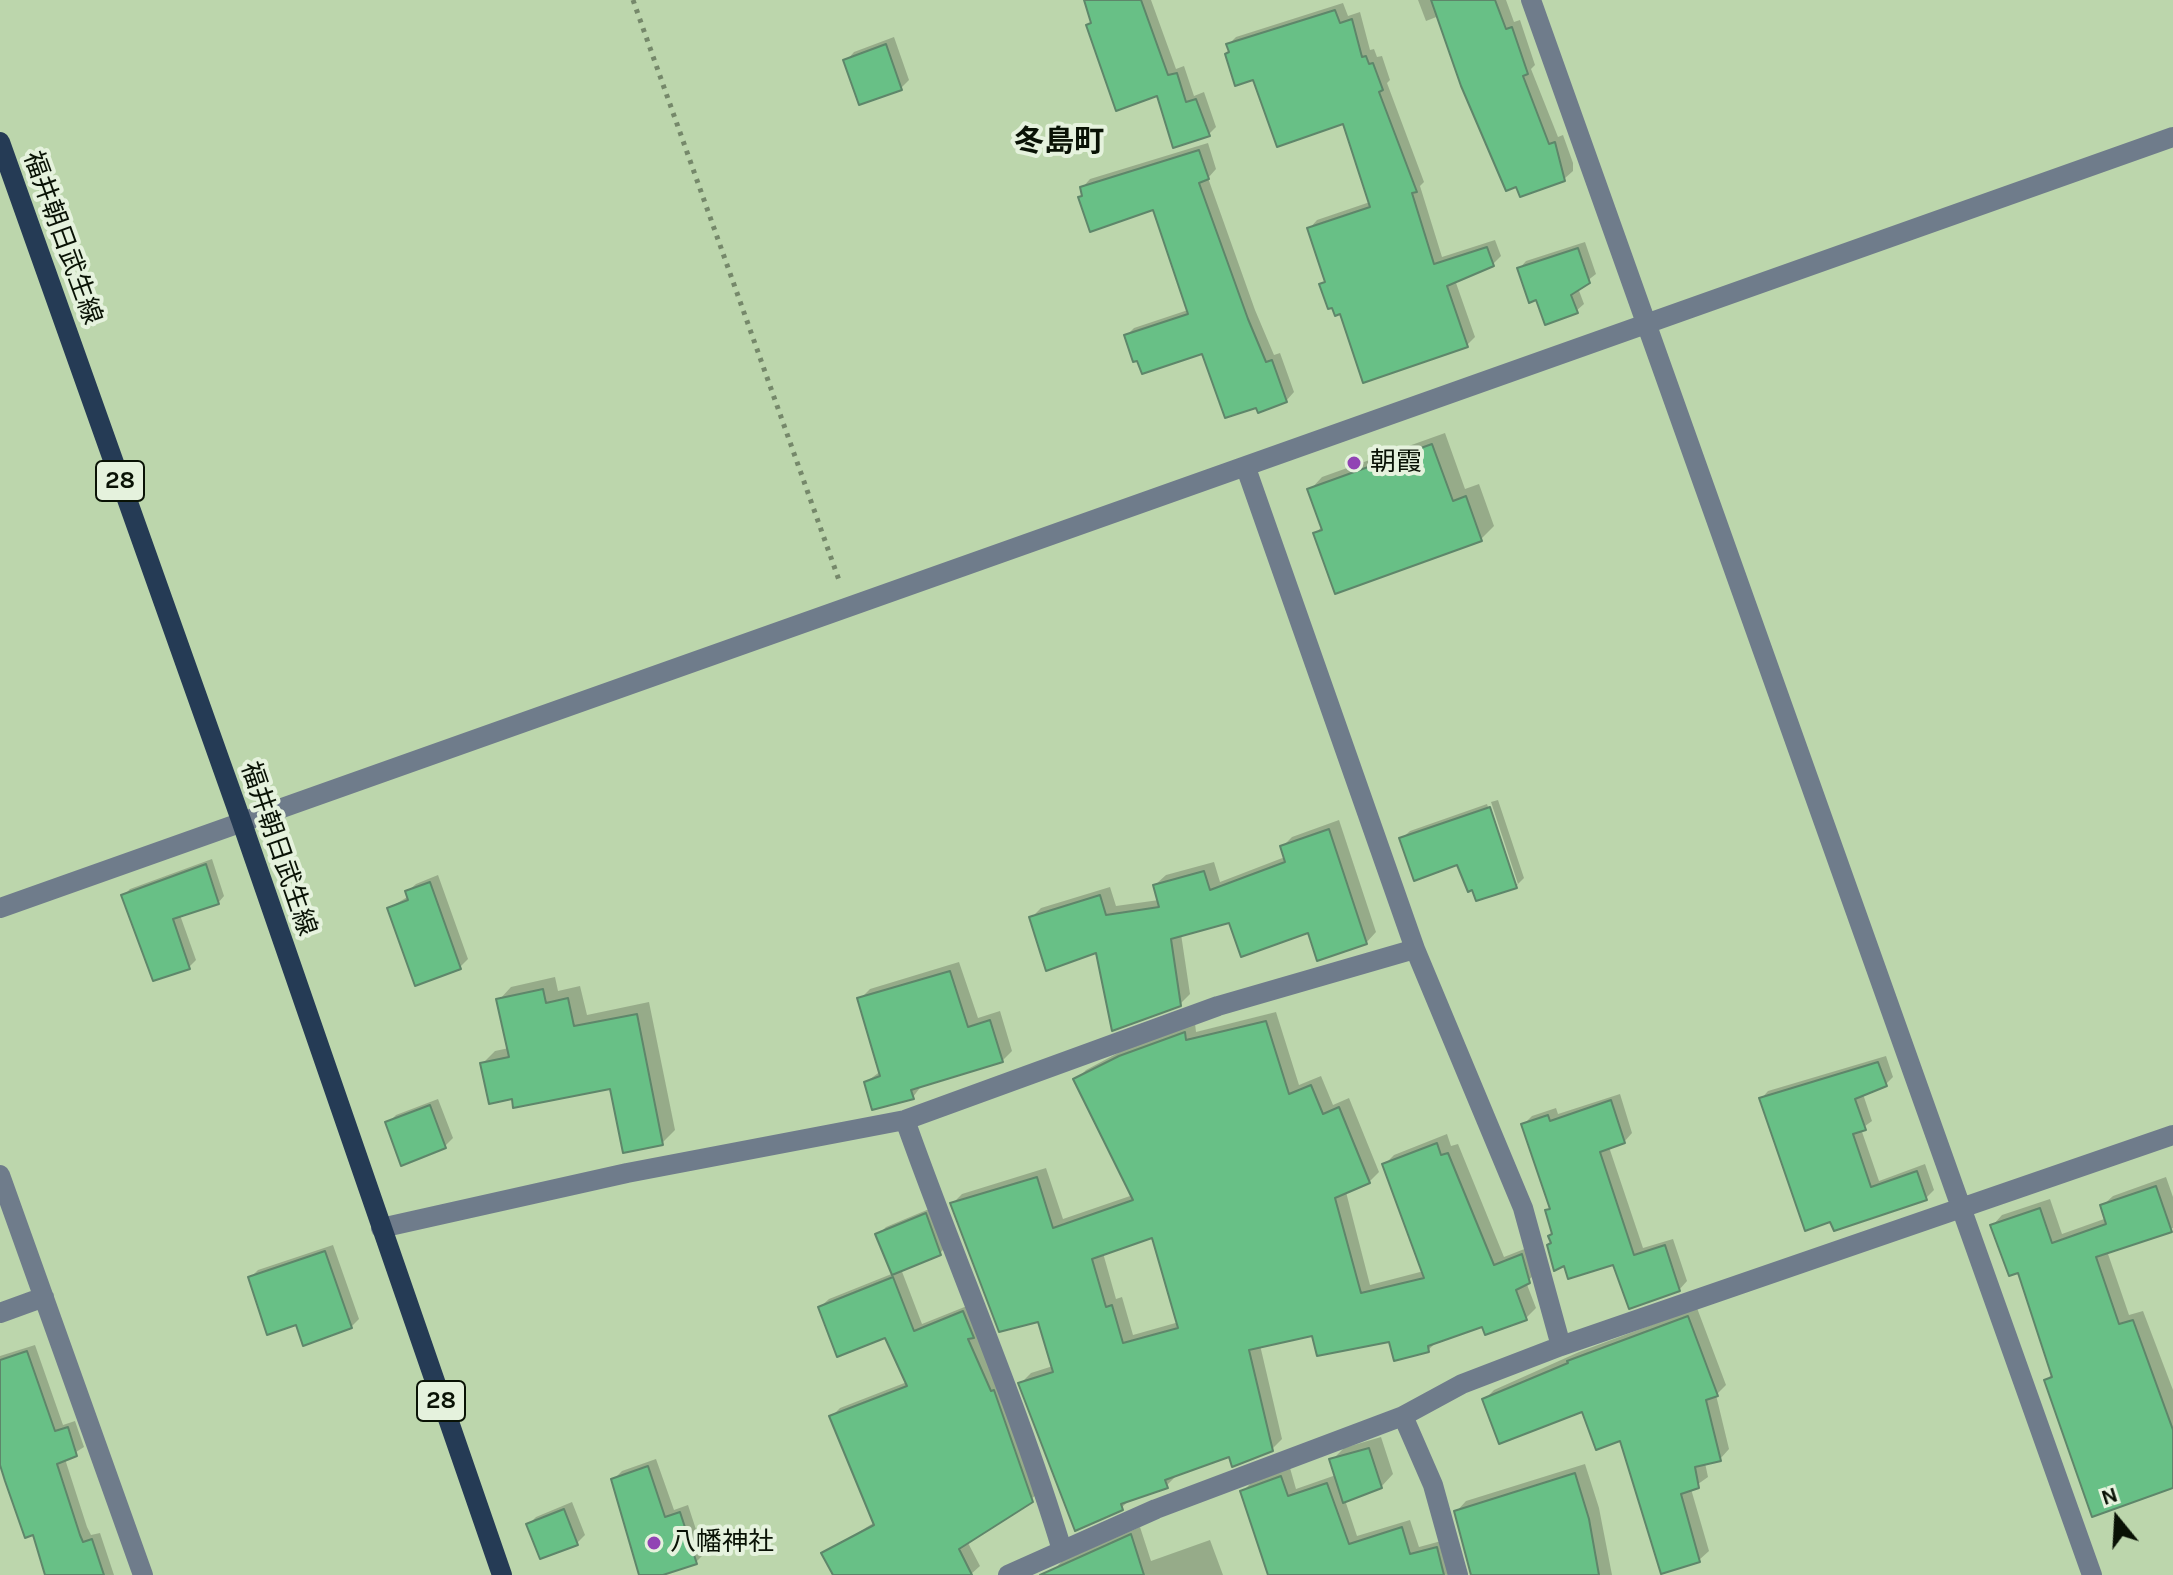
<!DOCTYPE html>
<meta charset="utf-8">
<style>
body{margin:0}
#map{position:relative;width:2173px;height:1575px;overflow:hidden;background:#bcd6ac;font-family:Karla,sans-serif}
canvas{display:block}
.north{position:absolute;left:2077px;top:1479px;width:80px;height:80px;-webkit-text-stroke:6px #e5f2dd;paint-order:stroke;rotate:342deg;font-size:22px;font-weight:700;line-height:32px;text-align:center;color:#091205}
.north::after{content:'';display:block;margin:auto;width:28px;height:36px;background:#091205;clip-path:polygon(50% 0,100% 100%,50% 72%,0 100%)}
</style>
<div id="map">
<canvas width="2173" height="1575"></canvas>
<div class="north">N</div>
</div>
<script>
const g = document.querySelector('canvas').getContext('2d');
g.lineJoin = 'round';
function fill(path, color) { g.fillStyle = color; g.fill(path, 'evenodd'); }
function stroke(path, color, width, dash) { g.strokeStyle = color; g.lineWidth = width; g.lineCap = dash ? 'butt' : 'round'; g.setLineDash(dash || []); g.stroke(path); }
function drawText(font, color, halo, rows, align = 'center') {
  g.font = font + ' Karla,"Noto Sans JP",sans-serif'; g.lineWidth = 8; g.setLineDash([]); g.textBaseline = 'middle'; g.strokeStyle = halo; g.fillStyle = color; for (const [text, x, y, turn = 0] of rows) {
    g.save(); g.translate(x, y); g.rotate((+turn || 0) * Math.PI / 180); g.textAlign = isNaN(turn) ? turn : align; if (halo) g.strokeText(text, 0, 0); g.fillText(text, 0, 0); g.restore();
  }
}
const shadow = new Path2D(`
 M1086 0H1151L1176 69 1184 66 1194 96 1204 92 1216 127 1208 135 1158 94 1088 25 1093 20Z
 M1418 0H1506L1514 22 1520 20 1535 65 1531 69 1558 137 1563 135 1573 163V171L1564 179 1439 16 1426 21Z
 M1343 3 1348 16 1360 12 1370 50 1374 49 1377 57 1382 56 1390 80 1387 83 1424 182 1420 186 1442 257 1495 240 1501 256 1493 264 1455 280 1475 337 1467 345 1342 312 1322 285 1326 280 1309 229 1317 220 1370 202 1344 122 1254 77 1228 45 1236 37Z
 M894 37 909 80 901 88 846 61 854 52Z
 M1208 143 1216 169 1208 178 1255 310 1274 355 1280 353 1294 392 1286 401 1257 405 1204 351 1126 336 1134 328 1188 310 1154 207 1080 198 1084 194 1082 188 1090 179Z
 M1585 242 1596 274 1578 288 1584 304 1576 311 1537 298 1519 269 1526 261Z
 M1445 433 1465 489 1479 484 1494 526 1481 539 1315 533 1323 526 1310 490 1322 477Z
 M1498 800 1524 878 1516 886 1401 839 1410 831 1487 804 1514 884H1518L1491 802Z
 M1339 820 1376 932 1366 943 1309 930 1230 921 1181 934 1190 994 1180 1004 1098 951 1031 918 1041 908 1110 887 1116 906 1159 900 1155 885 1166 875 1214 862 1220 882 1285 857 1282 847 1292 837Z
 M212 859 224 896 218 903 180 915 196 960 189 967 123 896 130 889Z
 M438 875 468 959 460 967 389 908 409 896 407 892 416 884Z
 M959 962 978 1018 1000 1011 1012 1051 1002 1061 922 1085 913 1097 866 1082 881 1071 860 999 870 989Z
 M555 977 558 991 580 986 587 1015 649 1002 675 1130 662 1143 611 1086 513 1097 483 1063 495 1051 509 1048 499 1000 511 987Z
 M1276 1012 1299 1085 1321 1076 1333 1105 1349 1098 1379 1172 1369 1182 1346 1192 1370 1285 1424 1271 1384 1165 1394 1155 1447 1134 1451 1146 1458 1144 1504 1257 1532 1246 1539 1271 1526 1282 1536 1308 1526 1318 1483 1325 1438 1341 1428 1350 1391 1339 1313 1333 1260 1345 1282 1439 1272 1449 1230 1454 1176 1476 1166 1486 1131 1499 1121 1508 1057 1485 1021 1383 1031 1373 1053 1366 1039 1320 952 1204 962 1194 1046 1168 1063 1219 1133 1195 1076 1080 1086 1070 1131 1046 1195 1023 1196 1032ZM1153 1235 1179 1322 1133 1335 1122 1297 1116 1299 1103 1253Z
 M1886 1056 1893 1077 1885 1085 1863 1094 1872 1121 1861 1129 1879 1181 1925 1164 1934 1190 1926 1198 1836 1229 1761 1099 1768 1091Z
 M1620 1094 1632 1133 1624 1142 1609 1147 1643 1248 1673 1239 1687 1281 1679 1290 1614 1262 1552 1242 1554 1233 1547 1211 1551 1207 1524 1124 1532 1116 1556 1108 1558 1114Z
 M438 1099 453 1138 445 1146 388 1123 396 1115Z
 M2166 1177 2173 1197V1228L2107 1251 2129 1315 2143 1311 2173 1390V1486L2046 1381 2052 1374 2019 1271 1992 1226 2002 1215 2050 1199 2062 1234 2107 1218 2102 1206 2113 1196Z
 M934 1207 948 1245 940 1253 901 1269 922 1324 972 1304 1041 1492 967 1541 980 1566 970 1575H832L824 1554 875 1522 831 1417 840 1408 907 1382 886 1336 820 1307 829 1299 894 1273 878 1235 886 1227Z
 M333 1245 359 1319 351 1327 297 1323 250 1278 258 1270Z
 M1697 1308 1726 1385 1716 1395 1729 1449 1720 1459 1705 1463 1708 1477 1691 1489 1709 1551 1699 1560 1622 1439 1584 1409 1485 1399 1494 1390 1579 1352Z
 M35 1345 63 1425 75 1421 84 1447 65 1459 87 1527 91 1535 100 1533 114 1575H48L34 1533 0 1458V1356Z
 M1381 1437 1393 1474 1381 1487 1345 1500 1357 1536 1410 1520 1419 1547 1445 1540 1459 1575H1270L1242 1492 1251 1483 1290 1468 1296 1489 1336 1475 1332 1460 1344 1448Z
 M656 1459 674 1510 688 1505 704 1554 696 1562 657 1575H641L614 1479 622 1471Z
 M1585 1464 1599 1508 1612 1575H1472L1456 1512 1466 1501Z
 M572 1502 585 1535 577 1543 528 1525 536 1517Z
 M1140 1527 1151 1561 1210 1540 1223 1575H1049L1062 1561Z`);
const building = new Path2D(`
 M1084 0H1141L1168 75 1177 73 1186 102 1196 99 1210 136 1173 148 1157 96 1116 111 1086 25 1091 23Z
 M1431 0H1495L1506 29 1512 27 1528 74 1523 76 1549 144 1555 142 1565 181 1520 197 1516 187 1506 191 1461 86Z
 M1335 10 1340 23 1352 19 1362 57 1366 56 1369 64 1373 63 1383 90 1379 92 1417 192 1412 193 1434 264 1487 247 1494 266 1447 286 1468 347 1363 383 1340 314 1335 316 1332 308 1328 309 1319 284 1325 282 1307 228 1370 207 1343 124 1277 147 1253 80 1235 86 1225 54 1229 52 1226 44Z
 M886 44 902 90 859 105 843 60Z
 M1199 150 1209 179 1199 183 1248 319 1266 362 1272 360 1287 402 1258 413 1256 408 1225 418 1202 354 1142 374 1137 361 1133 362 1124 335 1188 314 1153 210 1090 232 1078 197 1082 196 1080 187Z
 M1578 248 1590 283 1571 295 1578 313 1545 325 1536 300 1529 303 1517 268Z
 M1432 444 1453 501 1466 496 1482 541 1335 594 1313 533 1322 530 1307 489Z
 M1490 807 1517 888 1476 901 1472 890 1468 892 1457 865 1414 881 1399 838Z
 M1329 829 1367 944 1317 961 1308 933 1241 957 1229 923 1171 939 1181 1006 1112 1031 1096 953 1046 971 1029 917 1100 895 1106 915 1159 907 1153 885 1204 871 1210 890 1285 862 1280 846Z
 M206 864 219 904 173 919 190 969 153 981 121 895Z
 M430 882 461 969 415 986 387 908 408 900 405 891Z
 M950 971 968 1027 990 1020 1003 1062 911 1090 914 1099 872 1110 864 1082 880 1076 857 998Z
 M543 989 546 1003 568 998 574 1026 637 1014 663 1145 623 1153 610 1089 513 1108 512 1099 489 1104 480 1063 509 1057 496 999Z
 M1266 1021 1289 1094 1311 1085 1323 1114 1339 1107 1370 1183 1335 1198 1361 1293 1424 1278 1382 1164 1437 1143 1441 1155 1448 1153 1494 1265 1522 1254 1530 1283 1516 1290 1527 1320 1485 1335 1482 1327 1428 1346 1429 1352 1394 1361 1389 1342 1317 1356 1312 1336 1249 1350 1273 1451 1232 1467 1229 1457 1165 1480 1168 1488 1121 1504 1123 1510 1075 1531 1018 1383 1053 1372 1038 1322 999 1332 950 1203 1037 1177 1053 1228 1133 1200 1073 1079 1119 1056 1185 1032 1186 1040ZM1152 1238 1178 1328 1123 1343 1112 1305 1106 1307 1092 1259Z
 M1878 1062 1887 1086 1855 1099 1866 1130 1853 1134 1871 1187 1917 1171 1927 1200 1834 1231 1830 1222 1805 1231 1759 1098Z
 M1611 1100 1625 1143 1600 1152 1634 1255 1665 1245 1680 1291 1629 1309 1613 1265 1568 1279 1564 1266 1554 1271 1547 1245 1551 1243 1548 1236 1552 1234 1545 1210 1550 1209 1521 1124 1548 1115 1550 1121Z
 M430 1105 446 1148 401 1166 385 1122Z
 M2156 1186 2172 1232 2096 1257 2119 1324 2133 1320 2173 1430V1488L2092 1517 2044 1380 2052 1377 2018 1273 2009 1276 1990 1225 2040 1208 2052 1243 2106 1224 2100 1205Z
 M926 1213 941 1255 892 1275 875 1234Z
 M325 1251 352 1328 303 1346 296 1325 267 1335 248 1277Z
 M893 1277 914 1331 963 1311 974 1338 968 1339 991 1391 994 1390 1033 1502 959 1549 972 1575H833L821 1553 874 1525 829 1416 907 1386 885 1338 837 1357 818 1307Z
 M1688 1316 1718 1396 1706 1400 1721 1461 1695 1467 1699 1488 1681 1494 1700 1562 1661 1574 1620 1441 1596 1450 1582 1412 1499 1444 1482 1399 1568 1363 1567 1361Z
 M27 1351 55 1431 68 1427 77 1456 57 1464 80 1535 83 1542 92 1539 104 1575H45L33 1535 25 1538 5 1481 0 1465V1360Z
 M1369 1448 1382 1488 1343 1503 1329 1459Z
 M648 1466 665 1517 680 1512 697 1564 663 1575H639L611 1479Z
 M1575 1473 1589 1519 1599 1575H1471L1454 1511Z
 M1281 1476 1288 1496 1327 1483 1349 1544 1402 1527 1410 1554 1437 1547 1444 1575H1268L1240 1491Z
 M564 1509 578 1545 540 1559 526 1524Z
 M1131 1534 1144 1575H1040Z`);
const path = new Path2D(`
 M633 0 840 583`);
const minor = new Path2D(`
 M1531 0 2092 1575
 M1246 468 1415 949 1523 1208 1561 1346
 M0 908 2173 137
 M905 1120C956 1264 1018 1404 1062 1550
 M0 1175 143 1575
 M381 1228 627 1173 905 1120 1218 1006 1415 949
 M0 1313 44 1297
 M1403 1416 1433 1485 1458 1575
 M1008 1575 1156 1509 1403 1416 1462 1384 1561 1346 2173 1135`);
const major = new Path2D(`
 M0 142 241 820 502 1575`);
const markers = [
 [1354,463,8,"#9143b4"],
 [654,1543,8,"#9143b4"]
];
const shields = [
 [120,481,48],
 [441,1401,48]
];
const shieldNames = [
 ["28",120,481],
 ["28",441,1401]
];
const streetNames = [
 ["福井朝日武生線",62,238,70],
 ["福井朝日武生線",278,849,71]
];
const poiNames = [
 ["朝霞",1370,463],
 ["八幡神社",670,1543]
];
const quarterNames = [
 ["冬島町",1059,142]
];
fill(shadow, '#0003');
fill(building, '#68c086');
stroke(building, '#5e866a', 2);
stroke(path, '#75886a', 5, [4, 6]);
stroke(minor, '#6f7c8b', 20);
stroke(major, '#253b55', 20);
for (const [x, y, r, color] of markers) { const dot = new Path2D(); dot.arc(x, y, r, 0, 2 * Math.PI); g.fillStyle = color; g.fill(dot); stroke(dot, '#e5f2dd', 3); }
for (const [x, y, w] of shields) { const box = new Path2D(); box.roundRect(x - w / 2, y - 20, w, 40, 6); g.fillStyle = '#e5f2dd'; g.fill(box); stroke(box, '#091205', 2); }
drawText('bold 24px', '#091205', null, shieldNames);
drawText('26px', '#091205', '#e5f2dd', streetNames);
drawText('26px', '#091205', '#e5f2dd', poiNames, 'left');
drawText('bold 30px', '#091205', '#e5f2dd', quarterNames);
</script>
